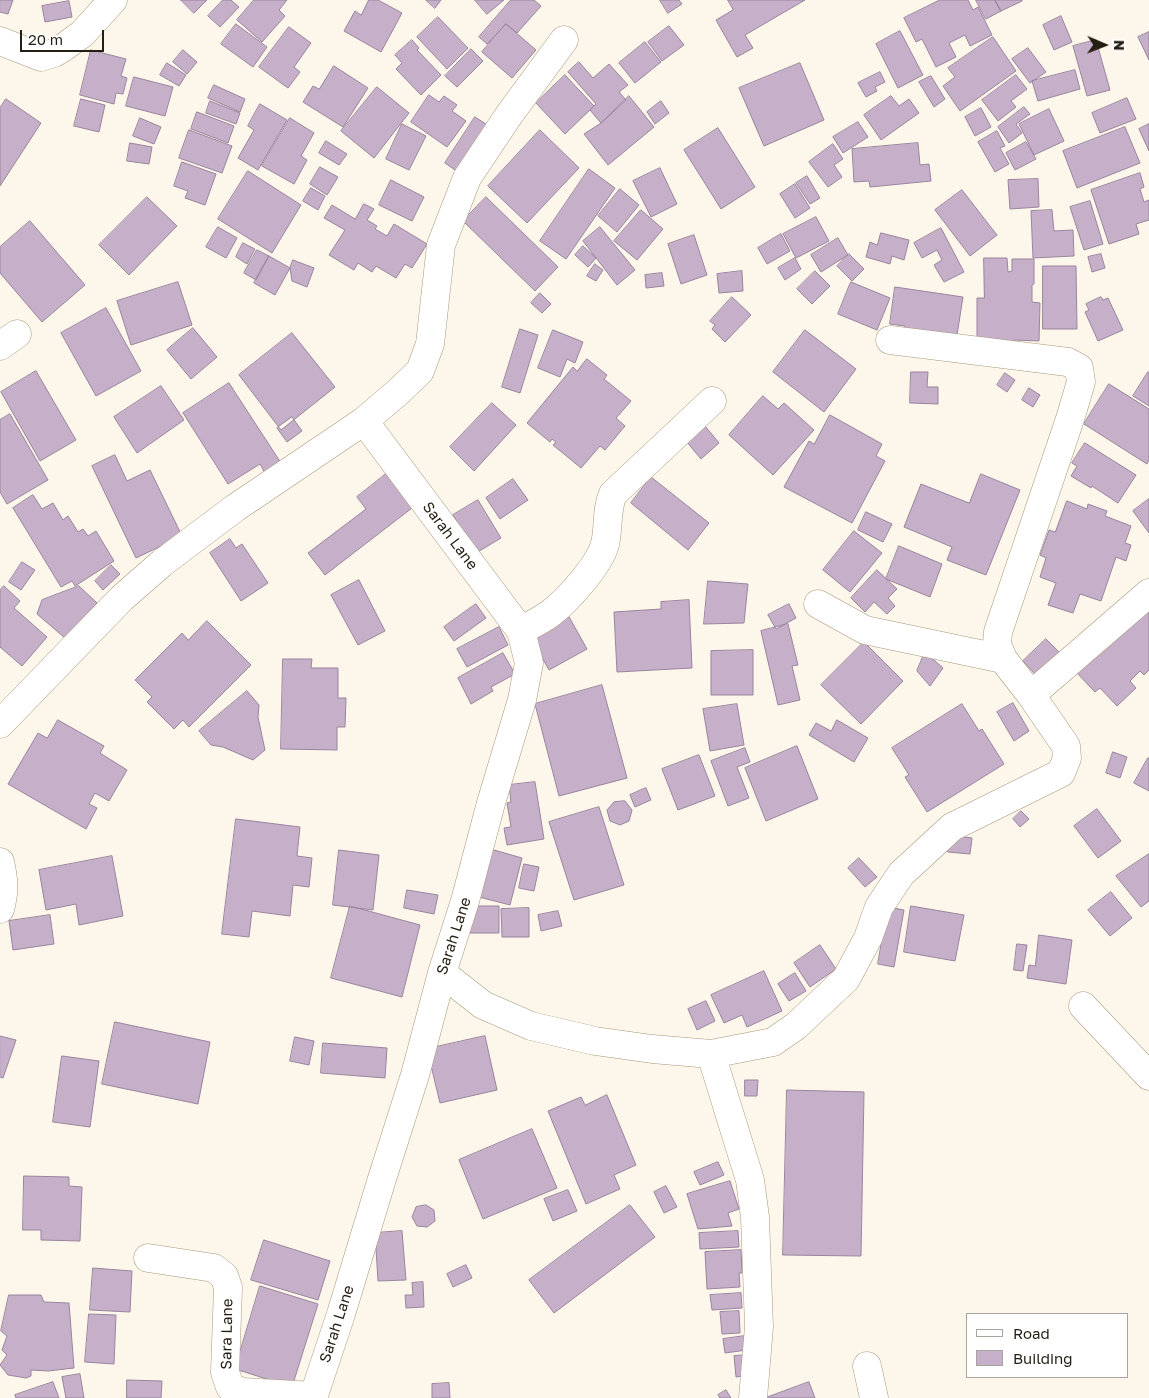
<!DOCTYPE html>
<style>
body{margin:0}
#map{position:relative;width:1149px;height:1398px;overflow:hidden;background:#fdf6ea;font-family:"Golos Text",sans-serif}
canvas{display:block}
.legend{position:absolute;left:966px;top:1313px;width:162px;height:65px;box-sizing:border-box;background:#fff;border:1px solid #a8a5a1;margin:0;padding:6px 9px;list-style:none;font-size:15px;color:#251e13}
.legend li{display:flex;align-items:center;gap:10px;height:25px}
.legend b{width:25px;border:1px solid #a8a5a1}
.north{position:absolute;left:1079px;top:20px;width:50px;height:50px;-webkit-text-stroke:4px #fff;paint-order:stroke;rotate:91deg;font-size:14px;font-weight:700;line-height:20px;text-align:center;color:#251e13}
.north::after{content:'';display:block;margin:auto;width:18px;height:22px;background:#251e13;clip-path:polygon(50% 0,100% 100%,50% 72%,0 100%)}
.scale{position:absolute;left:20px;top:30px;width:84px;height:22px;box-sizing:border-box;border:2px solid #251e13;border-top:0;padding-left:6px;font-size:15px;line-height:18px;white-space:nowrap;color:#251e13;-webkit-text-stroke:4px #fff;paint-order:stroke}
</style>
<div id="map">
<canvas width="1149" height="1398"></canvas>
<ul class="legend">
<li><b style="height:6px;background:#fff"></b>Road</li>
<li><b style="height:14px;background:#c6b0c9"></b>Building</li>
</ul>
<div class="north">N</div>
<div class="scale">20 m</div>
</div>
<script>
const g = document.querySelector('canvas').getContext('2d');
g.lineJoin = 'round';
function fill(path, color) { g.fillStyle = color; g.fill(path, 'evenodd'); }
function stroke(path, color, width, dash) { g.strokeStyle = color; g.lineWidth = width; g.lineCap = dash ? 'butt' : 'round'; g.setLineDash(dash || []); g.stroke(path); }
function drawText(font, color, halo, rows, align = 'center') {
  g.font = font + ' "Golos Text",sans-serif'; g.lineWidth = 5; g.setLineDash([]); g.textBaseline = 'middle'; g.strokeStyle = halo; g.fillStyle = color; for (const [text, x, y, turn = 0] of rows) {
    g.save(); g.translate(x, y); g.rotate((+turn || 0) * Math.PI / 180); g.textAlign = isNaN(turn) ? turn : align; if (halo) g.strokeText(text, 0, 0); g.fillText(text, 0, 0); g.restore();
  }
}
const building = new Path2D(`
 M0 0H13L8 14 0 12Z
 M181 0H207L194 13Z
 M223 0H231L239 7 220 27 208 16Z
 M254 0H287L279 10 285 16 262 42 237 20Z
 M369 0H378L402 13 381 52 344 31 355 11 361 15Z
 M426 0H441L435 8Z
 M475 0H504L487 14Z
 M511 0H534L541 6 517 33 506 24 487 44 479 37Z
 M660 0H679L682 4 668 13Z
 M728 0H805L745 35 753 48 737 57 716 20 733 10Z
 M940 0H968L973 10 978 7 992 35 970 46 965 35 949 43 956 57 936 67 922 39 916 42 904 18Z
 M976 0H995L1001 11 986 19Z
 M995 0H1022V1L1001 11Z
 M69 1 72 17 45 22 42 6Z
 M1061 16 1072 42 1054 50 1043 25Z
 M438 17 468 48 447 69 417 37Z
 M236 24 267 47 253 67 221 44Z
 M506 24 536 50 512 78 482 52Z
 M669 26 684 45 662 61 648 42Z
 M289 27 311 43 294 67 300 72 288 88 259 67Z
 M900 31 923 75 898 88 876 44Z
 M1149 32V60L1138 37Z
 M993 37 1016 71 960 111 943 86 955 77 948 68Z
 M412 40 419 48 417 50 441 75 421 95 396 69 402 63 395 55Z
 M1096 40 1110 90 1087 96 1073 46Z
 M645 42 661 62 635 83 619 63Z
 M1028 48 1046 72 1030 83 1012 59Z
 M471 49 483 61 457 87 445 76Z
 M91 50 126 59 121 76 127 78 123 94 116 93 114 104 80 95Z
 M183 50 197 62 187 74 173 62Z
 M579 62 593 78 609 64 628 85 619 92 626 100 601 123 590 110 596 104 568 72Z
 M167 63 186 75 179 86 160 75Z
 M800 63 824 120 764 146 739 88Z
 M334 66 368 88 343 127 303 102 313 86 319 89Z
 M1075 70 1080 89 1038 101 1032 81Z
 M880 72 885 82 875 87 877 91 866 97 858 83Z
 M565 75 594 106 565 134 536 103Z
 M1016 75 1027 89 1011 101 1016 107 998 121 982 100Z
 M931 76 945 99 934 107 919 82Z
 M134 77 173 87 165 116 126 106Z
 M214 85 245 99 240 112 208 98Z
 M377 87 409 113 374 158 341 131Z
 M429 95 439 102 444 96 457 105 452 111 466 121 447 147 411 122Z
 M629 96 654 127 608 165 584 134 601 123Z
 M891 96 899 106 909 99 919 113 881 140 864 115Z
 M1127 98 1136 119 1100 133 1092 113Z
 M6 99 41 123 0 186V108Z
 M81 99 105 105 99 132 74 126Z
 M210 101 240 113 236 124 206 113Z
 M661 101 669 113 655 124 647 112Z
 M260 104 287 120 258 170 238 158 254 130 248 126Z
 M1024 107 1030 114 1016 124 1022 133 1009 143 998 127Z
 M981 108 991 127 975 136 965 117Z
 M1049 109 1064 141 1034 155 1019 124Z
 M197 112 234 126 228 143 191 129Z
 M475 117 489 126 458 172 445 163Z
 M140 118 161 127 154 144 133 136Z
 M290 118 314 133 301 156 307 160 294 184 262 166Z
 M858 122 868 137 843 153 833 137Z
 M402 124 426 136 409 170 386 159Z
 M1149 124V151L1139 129Z
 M1125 127 1140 163 1077 188 1063 151Z
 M718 128 755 187 721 209 684 150Z
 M189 130 232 146 222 173 179 158Z
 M540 130 579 168 527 223 488 186Z
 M997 131 1005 146 1000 148 1009 164 995 172 978 142Z
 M326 141 347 154 339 165 319 153Z
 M1026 142 1036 159 1015 170 1006 153Z
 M130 143 152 147 149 164 127 161Z
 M918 143 920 165 929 164 931 181 870 187 869 181 854 182 852 149Z
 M833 144 843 159 834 165 842 177 828 187 809 162Z
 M182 162 216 174 205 205 185 198 188 191 174 186Z
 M320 167 338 177 327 195 310 184Z
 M660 168 677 204 651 217 633 181Z
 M589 169 615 188 566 259 540 241Z
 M248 171 301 205 272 253 218 219Z
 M1140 173 1144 187 1140 189 1144 202 1149 200V220L1136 224 1139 234 1109 244 1091 190Z
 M807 176 820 198 810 204 796 183Z
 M1038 179 1039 207 1010 209 1008 180Z
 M391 180 424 197 412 221 379 205Z
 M795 184 810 208 795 218 780 194Z
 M311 188 325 196 318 210 303 201Z
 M620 189 639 205 617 232 598 216Z
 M962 190 997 235 970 256 935 210Z
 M147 197 177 226 129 275 99 245Z
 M486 197 558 267 535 291 463 221Z
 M1090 201 1103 244 1084 250 1070 207Z
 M364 204 374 209 367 220 377 226 375 229 387 236 394 224 427 244 412 268 405 264 396 278 376 266 372 272 358 263 354 270 329 255 345 230 324 218 332 205 355 219Z
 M641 210 663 229 637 260 614 241Z
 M1052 210 1054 231 1073 230 1074 256 1033 258 1031 211Z
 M816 217 829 241 796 258 783 234Z
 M30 221 85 285 42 322 0 273V247Z
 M218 227 237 238 226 258 206 247Z
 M600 227 635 270 617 285 583 241Z
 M941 228 964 272 944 282 934 265 942 260 937 250 922 258 914 243Z
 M881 233 909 240 904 260 892 256 890 264 866 257 870 242 877 245Z
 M781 234 790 251 767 264 758 248Z
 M694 235 707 275 681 284 668 244Z
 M838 238 848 255 821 272 811 255Z
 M243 243 255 249 247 264 236 257Z
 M583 246 596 258 588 267 575 255Z
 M257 250 269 256 256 280 244 273Z
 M849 254 864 269 852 281 837 266Z
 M1101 254 1105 268 1092 272 1088 257Z
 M269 256 290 268 275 295 254 283Z
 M795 258 801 269 785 280 778 268Z
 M984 258H1007L1008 272 1012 271V259H1034V284L1032 285V302L1040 303 1039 341 1014 340V346L977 340V298H984Z
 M293 260 314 268 307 287 292 281 290 268Z
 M595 264 603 270 596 281 587 276Z
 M1043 266H1076L1077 329H1043Z
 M742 271 743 291 719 293 717 274Z
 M815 271 830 286 812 304 797 289Z
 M662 273 664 286 646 288 645 275Z
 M178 282 192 325 131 345 117 301Z
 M851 282 890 298 877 330 838 314Z
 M895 287 963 297 957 335H904L905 326 890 324Z
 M540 293 551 304 542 313 531 303Z
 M732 297 751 315 725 342 712 329 715 325 710 321Z
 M1101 297 1103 300 1108 298 1123 330 1098 341 1085 312 1089 310 1086 304Z
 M106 308 141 371 96 396 61 333Z
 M193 328 217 357 191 379 167 350Z
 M520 329 538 335 520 393 502 387Z
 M553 330 583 342 575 363 567 359 560 377 538 368Z
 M805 330 856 369 824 412 773 372Z
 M292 333 335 387 281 430 239 375Z
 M587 359 607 375 604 379 631 401 616 418 625 426 605 450 600 446 581 468 553 445 556 442 552 439 550 442 527 423 573 367 577 371Z
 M36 371 76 440 40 461 1 392Z
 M911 372H928L927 387H938V404L910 403Z
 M1148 372H1149V406L1133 396Z
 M1005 373 1015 380 1007 392 997 385Z
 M229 383 281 463 265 473 260 464 228 484 183 413Z
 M1109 384 1149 409V460L1147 464 1084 424Z
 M161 386 184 420 137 453 114 417Z
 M1029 388 1040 395 1033 407 1022 400Z
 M763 396 778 409 784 403 814 430 773 475 729 435Z
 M492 403 516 425 474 471 450 447Z
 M10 414 48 480 7 504 0 492V420Z
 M830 415 882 444 876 456 885 461 852 523 784 487 809 441 814 444Z
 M292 417 302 431 287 442 277 428Z
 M705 426 719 443 701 459 686 441Z
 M1085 443 1136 475 1118 503 1092 486 1091 488 1071 476 1077 466 1072 463Z
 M115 455 127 481 150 470 182 536 136 558 92 466Z
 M386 474 412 508 325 575 308 553 366 509 357 497Z
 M981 474 1020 490 986 575 947 560 952 547 904 527 921 484 969 503Z
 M651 477 709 523 688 550 631 503Z
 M513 479 528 500 500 519 486 498Z
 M33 495 42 509 53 503 63 520 68 516 78 532 83 529 88 536 96 531 114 561 75 586 72 581 61 587 13 508Z
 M1149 499V533L1133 511Z
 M478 500 501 538 476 553 453 515Z
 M1067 501 1087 509 1088 504 1107 511 1105 516 1131 526 1125 543 1131 545 1126 561 1116 557 1101 601 1080 594 1073 613 1048 605 1056 583 1040 577 1046 558 1040 555 1049 530 1055 532Z
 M866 512 892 524 883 542 858 530Z
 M854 531 882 553 850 592 823 570Z
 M230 539 236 548 242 544 268 583 241 601 210 553Z
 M899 546 942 564 930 597 886 579Z
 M22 562 35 570 21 590 9 582Z
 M111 565 120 574 103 590 95 581Z
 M877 570 897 589 888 598 895 606 887 614 874 602 865 612 851 598Z
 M359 580 385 631 358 645 331 595Z
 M708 581 748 584 744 623 704 624Z
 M4 586 20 601 14 608 47 637 22 666 0 647V590Z
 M79 586 97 603 65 638 37 614 42 600Z
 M689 600 692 668 617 672 614 612 661 609V602Z
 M476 604 486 618 454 641 444 627Z
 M789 604 796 618 776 629 768 615Z
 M1149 610V670L1144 675 1140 671 1130 681 1136 688 1117 706 1100 688 1095 692 1075 671Z
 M568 615 587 649 549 670 530 636Z
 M207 621 251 665 189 727 183 720 174 729 147 702 152 697 135 680 182 633 188 640Z
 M788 624 798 665 792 666 800 700 778 705 761 631Z
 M499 627 508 645 467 667 457 649Z
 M1046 639 1059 652 1036 675 1023 661Z
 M864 642 903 681 861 724 821 685Z
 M753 650V695H711V651Z
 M925 652 943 668 930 686 917 671Z
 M503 653 515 674 491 687 493 691 471 704 458 678Z
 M283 659H312L311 668H338V698H346L345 727H337V750L281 749Z
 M602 685 627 778 559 796 535 704Z
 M247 691 259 705 258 717 265 750 253 760 223 747 211 745 199 731Z
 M1013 703 1029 731 1014 741 997 712Z
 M737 704 744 745 710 751 703 709Z
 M962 704 979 731 982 729 1004 764 927 812 905 777 909 775 892 748Z
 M58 720 104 746 100 753 127 770 109 801 95 793 89 804 97 808 86 829 8 784 38 733 47 738Z
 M837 720 868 738 854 762 809 735 816 723 831 731Z
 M797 746 818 799 766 821 745 768Z
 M745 748 750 762 737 767 749 798 728 806 711 761Z
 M1113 752 1127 757 1120 778 1106 773Z
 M699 755 715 796 678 810 662 769Z
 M1148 758H1149V791L1134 783Z
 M535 782 544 839 507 845 504 828 511 827 507 803 511 802 509 785Z
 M646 788 651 800 635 807 630 795Z
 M625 801 632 810 629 821 620 825 610 821 607 810 614 802Z
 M599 807 624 885 574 900 549 822Z
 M1097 809 1121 841 1098 858 1074 826Z
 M1021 811 1029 819 1020 827 1013 819Z
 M236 819 300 827 297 856 312 858 309 887 293 885 290 916 252 911 249 937 222 934Z
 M949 835 972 838 970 854 948 852Z
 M487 848 522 858 510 905 475 896Z
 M339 850 379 855 373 910 333 905Z
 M1149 854V901L1141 907 1116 876Z
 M112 856 123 916 79 925 76 904 46 910 39 870Z
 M859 858 877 877 865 887 848 868Z
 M524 864 539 867 534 891 519 888Z
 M407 890 438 895 434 914 404 908Z
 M1111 892 1132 918 1110 936 1088 910Z
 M350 906 420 925 402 997 331 978Z
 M470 906H499V933H470Z
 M911 906 964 915 955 961 904 952Z
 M888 907 904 910 894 967 878 964Z
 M529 908V937H502L501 909Z
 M558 911 562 926 541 931 538 915Z
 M50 915 54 944 13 950 9 921Z
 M1039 935 1072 940 1066 984 1027 978 1029 965 1035 966Z
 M1017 944 1027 945 1023 971 1014 970Z
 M820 945 836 969 810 987 794 963Z
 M764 971 782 1011 747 1027 742 1015 724 1023 711 995Z
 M795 973 806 991 789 1001 778 984Z
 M706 1001 715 1021 697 1030 688 1009Z
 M115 1022 210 1042 198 1104 102 1084Z
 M0 1036 16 1040 3 1078 0 1077Z
 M485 1036 497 1090 440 1103 427 1049Z
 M295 1037 314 1041 309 1065 290 1061Z
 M323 1043 387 1048 385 1078 321 1073Z
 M62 1056 99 1061 90 1127 53 1122Z
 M745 1080H758L757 1096H745Z
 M787 1090 864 1092 861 1256 783 1255Z
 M607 1095 636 1165 614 1175 620 1189 586 1204 548 1111 581 1097 585 1105Z
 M532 1129 557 1188 483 1219 459 1160Z
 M718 1162 724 1175 700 1185 694 1172Z
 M24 1176 69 1177V1186L82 1187 80 1241 41 1240V1230H23Z
 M730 1181 739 1209 728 1213 732 1226 698 1229 687 1194Z
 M666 1186 677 1207 664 1213 654 1192Z
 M568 1190 577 1211 553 1221 544 1199Z
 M426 1205 434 1210 435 1221 427 1227 417 1226 412 1217 416 1207Z
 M630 1205 655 1237 554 1313 529 1280Z
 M402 1231 406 1280 378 1281 375 1233Z
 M738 1231 739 1247 700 1249 699 1233Z
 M264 1240 330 1261 318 1300 251 1280Z
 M741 1250 742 1273H739L740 1287 707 1289 705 1252Z
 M466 1265 472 1278 453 1287 447 1274Z
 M93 1268 132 1271 130 1312 90 1310Z
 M423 1282 424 1307 406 1308 405 1295H413L412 1283Z
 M260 1286 318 1304 292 1387 235 1369Z
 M741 1293 742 1308 712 1310 710 1295Z
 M9 1295H41L44 1302 69 1303 74 1368 48 1371 31 1370V1376L26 1378 8 1375 0 1365 7 1355 2 1350 7 1336 1 1331Z
 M739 1311 740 1333 722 1334 720 1312Z
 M89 1314 116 1315 114 1364 85 1362Z
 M752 1335 754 1349 725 1353 723 1339Z
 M747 1355 750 1375 736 1377 734 1356Z
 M80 1374 84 1398H66L62 1377Z
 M127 1380 162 1381 161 1398H127Z
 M53 1382 59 1398H16L15 1395Z
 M809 1382 815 1398H765Z
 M449 1383 450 1398H432V1384Z
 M726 1390 731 1398H720L718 1395Z`);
const minor = new Path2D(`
 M0 41 41 57 54 53 64 47 82 34 113 0
 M890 340 1068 362 1079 368 1081 382 1070 419 998 632 997 644 1003 659 1031 695
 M0 346 17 334
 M364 421 398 392 420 371 430 344 441 245 467 178 509 115 564 40
 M818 604 865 630 1003 659
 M521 631C530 625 542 620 551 613 568 600 600 564 605 544 609 528 606 509 613 494L712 401
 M0 724 122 598 162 563 235 508 364 421 521 631 529 663 522 700 491 803 465 901 442 973 415 1075 381 1182 341 1314 313 1398
 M0 862C4 880 5 891 0 909
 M442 973 483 1005 531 1026 595 1041 652 1049 711 1054 773 1042 796 1026 846 979 868 938 879 907 901 874 952 827 1061 773 1067 758 1066 746 1031 695 1149 593
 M1083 1006 1149 1076
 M711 1054 750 1180 755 1217 759 1327 753 1398
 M148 1258 214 1268 224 1276 228 1287 225 1372 230 1387 242 1392 314 1396
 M867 1366 874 1398`);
const streetNames = [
 ["Sarah Lane",450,536,53],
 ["Sarah Lane",454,936,-72],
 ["Sarah Lane",337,1324,-72],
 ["Sara Lane",227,1334,-89]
];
fill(building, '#c6b0c9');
stroke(building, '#99849d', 1);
stroke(minor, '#a9987d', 29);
stroke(minor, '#fff', 28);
drawText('15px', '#251e13', '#fff', streetNames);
</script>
